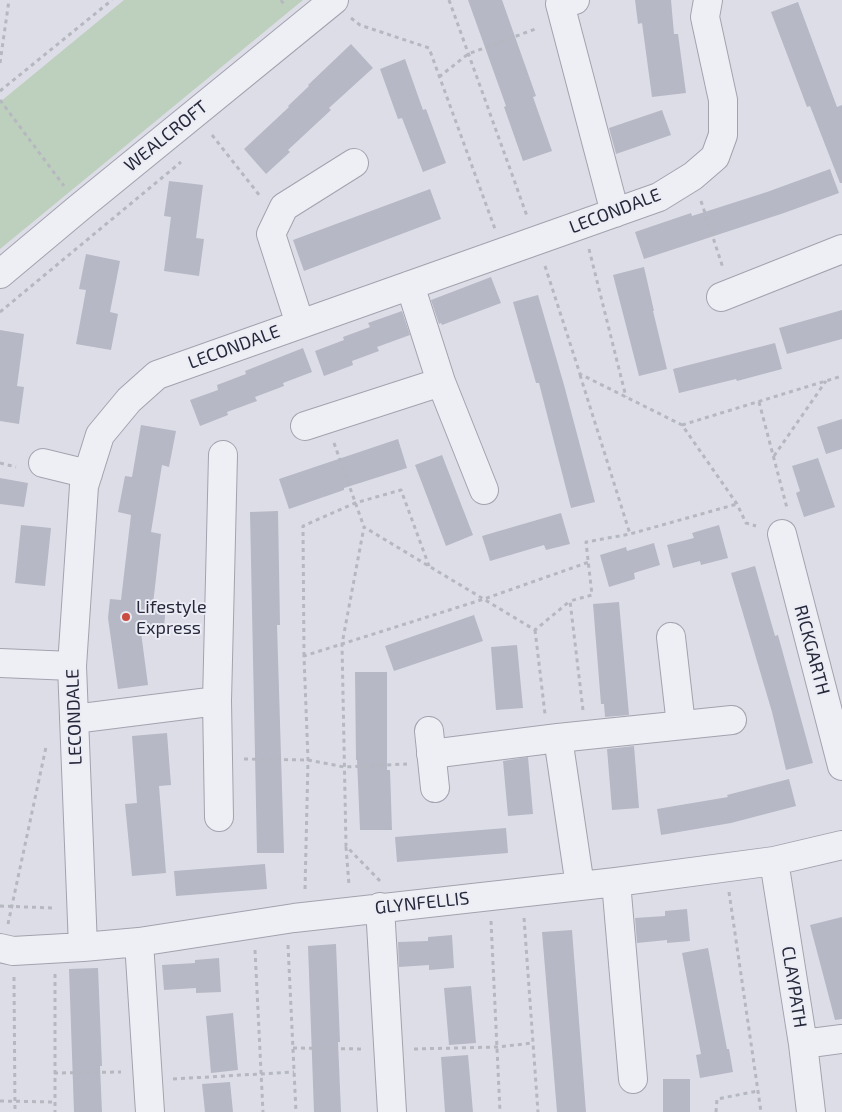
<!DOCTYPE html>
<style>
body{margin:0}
canvas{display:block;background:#dcdde6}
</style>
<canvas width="842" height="1112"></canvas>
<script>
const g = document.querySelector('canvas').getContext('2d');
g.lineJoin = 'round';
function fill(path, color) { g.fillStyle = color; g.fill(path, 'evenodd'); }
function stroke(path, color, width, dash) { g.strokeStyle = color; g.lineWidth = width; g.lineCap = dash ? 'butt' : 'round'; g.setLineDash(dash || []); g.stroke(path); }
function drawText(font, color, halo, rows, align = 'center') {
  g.font = font + ' "Exo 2",sans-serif'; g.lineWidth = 4; g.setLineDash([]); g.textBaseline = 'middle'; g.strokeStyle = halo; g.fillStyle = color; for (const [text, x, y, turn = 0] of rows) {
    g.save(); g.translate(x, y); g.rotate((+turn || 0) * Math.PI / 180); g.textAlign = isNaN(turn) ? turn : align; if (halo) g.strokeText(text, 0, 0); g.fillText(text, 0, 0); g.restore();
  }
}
const green = new Path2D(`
 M124 0H303L0 249V102Z`);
const building = new Path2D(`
 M468 0H502L536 96 533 97 552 151 523 161 504 107 506 106Z
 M635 0H671L674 34H678L686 93 652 97 642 23 638 24Z
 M798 2 837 107 842 105V183H840L810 106 807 107 771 12Z
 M351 44 373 68 329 108 331 110 288 150 290 152 266 174 244 149 289 107 288 106 309 86 308 85Z
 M405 59 423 110 426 109 446 163 423 172 402 118 398 119 380 69Z
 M662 110 671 135 616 154 609 128Z
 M830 169 839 193 784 213 644 259 635 232 691 213 692 216 767 192Z
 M169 181 203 185 196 238 204 239 199 276 164 271 171 217 164 216Z
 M430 189 441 219 304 271 293 240Z
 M86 254 120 261 110 312 118 314 111 350 76 344 86 290 79 289Z
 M644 267 654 311H653L667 369 639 376 613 275Z
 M491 277 501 303 442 325 441 323 439 324 431 300Z
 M538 295 564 385 595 502 571 508 539 383H536L513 302Z
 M842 310V339L787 354 779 328Z
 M402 311 410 335 377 347 379 351 352 361 353 365 324 376 315 351 344 340 343 337 370 327 368 323Z
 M0 330 24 334 17 386 24 387 19 424 0 421Z
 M775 343 782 369 737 381 736 379 679 393 673 369Z
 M303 348 312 372 283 383 284 386 255 397 257 401 227 412 228 415 200 426 190 400 218 390 217 385 246 374 245 371Z
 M842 419V449L826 454 817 427Z
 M141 425 176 431 169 467 162 465 151 532 161 534 153 604 166 605 164 627 140 625 148 685 118 689 108 618 110 599 121 600 131 515 118 512 125 476 132 477Z
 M398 439 407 468 344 488V490L289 509 279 479Z
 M442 455 473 535 446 546 415 465Z
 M818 458 835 507 804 517 796 493 800 491 792 466Z
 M0 478 28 483 24 507 0 504Z
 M278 511 280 625H277L284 853H257L250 512Z
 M561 513 570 544 546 550 544 545 490 561 482 536Z
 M21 525 51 528 45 586 15 583Z
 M719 525 728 558 701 565 700 561 673 568 667 545 694 538 692 533Z
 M654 543 660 565 634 573 635 579 609 587 600 555 626 547 627 551Z
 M755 566 775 636 778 635 813 763 786 770 772 712 731 573Z
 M619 602 629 715 605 717 604 704H601L593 604Z
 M474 615 483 641 394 671 385 646Z
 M517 645 523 708 496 710 491 647Z
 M355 672H387V770H390L392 830H360L357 760H356Z
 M167 733 171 785 159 786 166 873 132 876 125 804 137 803 132 736Z
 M634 746 639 808 612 810 607 749Z
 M528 757 533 814 508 816 503 761Z
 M789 779 796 806 731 823 661 835 657 809 728 797 727 795Z
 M506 828 508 853 397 862 395 837Z
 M265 864 267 889 176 896 174 871Z
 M687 909 690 941 667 943V940L637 943 635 918 665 916V911Z
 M842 917V1019L835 1020 810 925Z
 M572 930 586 1112H557L542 932Z
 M452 935 454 968 429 970V965L399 967 398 942 428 941V937Z
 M336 944 340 1042H338L341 1112H314L308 946Z
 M708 948 727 1049H729L733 1072 700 1078 696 1055 701 1054 682 953Z
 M219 958 221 992 196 993V988L164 990 162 965 195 963V960Z
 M98 968 102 1066H100L102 1112H74L69 969Z
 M471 986 476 1043 449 1045 444 988Z
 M233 1013 238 1070 211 1073 206 1016Z
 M468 1055 473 1112H445L441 1057Z
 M663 1079H690V1112H663Z
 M230 1082 233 1112H205L202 1084Z`);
const path = new Path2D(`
 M281 0 285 6
 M449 0 527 216
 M351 18 360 25 429 48 495 229
 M0 63 9 0
 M439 77 468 54 538 28
 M0 91 112 0
 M0 100 64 186
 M212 135 260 196
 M701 201 723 268
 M589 249 626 397
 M545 266 580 374 682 425 737 504 746 523 756 526
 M0 312 181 162
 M580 375 630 534
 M759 402 787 508
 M682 425 842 376
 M334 443 364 527
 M774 456 826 381
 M0 463 16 467
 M535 630 545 714
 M304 656 303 526 355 503 401 490 429 566
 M583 710 570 601 592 595 586 542 630 534 737 504
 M244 759 308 760 344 767 407 764
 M346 847 349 885
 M380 881 346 846 342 644 364 527 535 630 570 601
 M305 889 308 760 304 656 484 599 589 562
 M729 892 761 1112
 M0 906 54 908
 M524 918 538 1112
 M491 921 500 1112
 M8 924 46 747
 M288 945 296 1112
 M255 950 263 1112
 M55 974V1112
 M14 977 15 1112
 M293 1048 362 1049
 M414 1049 497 1047 533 1043
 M54 1073 121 1072
 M173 1079 294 1072
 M0 1101 54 1102
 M716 1112 717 1099 758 1091`);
const minor = new Path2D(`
 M575 0 560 4 615 213
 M0 274 80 207 334 0
 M410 285 441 382 484 490
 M721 297 842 249
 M300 324 271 234 284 207 354 163
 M305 426 441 382
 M43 463 88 474
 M782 534 842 766
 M671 637 681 725
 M0 663 72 666
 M74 719 217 701
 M429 731 435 788
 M558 738 580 886
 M431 754 558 738 732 720
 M219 817 217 701 223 455
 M774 861 803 1044 811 1112
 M616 882 633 1079
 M380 907 392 1112
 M139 942 150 1112
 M83 947 72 666 84 486 100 435 129 400 157 375 659 197 693 176 715 157 723 135V100L705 17 708 0
 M0 948 13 951 83 947 139 942 294 918 616 882 774 861 842 845
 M803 1044 842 1039`);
const markers = [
 [126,617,5,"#ca4d41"]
];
const streetNames = [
 ["WEALCROFT",166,136,-39],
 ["LECONDALE",615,211,-21],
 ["LECONDALE",234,347,-20],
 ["RICKGARTH",812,650,75],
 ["LECONDALE",74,717,-92],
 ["GLYNFELLIS",422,903,-6],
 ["CLAYPATH",794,987,81]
];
const poiNames = [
 ["Lifestyle",136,607],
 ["Express",136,628]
];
fill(green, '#bdcfbd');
fill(building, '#b6b8c5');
stroke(minor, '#a2a3af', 30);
stroke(path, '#b6b8c0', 3, [4, 4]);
stroke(minor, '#eeeff4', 28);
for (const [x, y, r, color] of markers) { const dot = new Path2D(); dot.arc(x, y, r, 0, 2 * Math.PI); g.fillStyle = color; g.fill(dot); stroke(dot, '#ebecf4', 2); }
drawText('18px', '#26293b', '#ebecf4', streetNames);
drawText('18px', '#26293b', '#ebecf4', poiNames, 'left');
</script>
